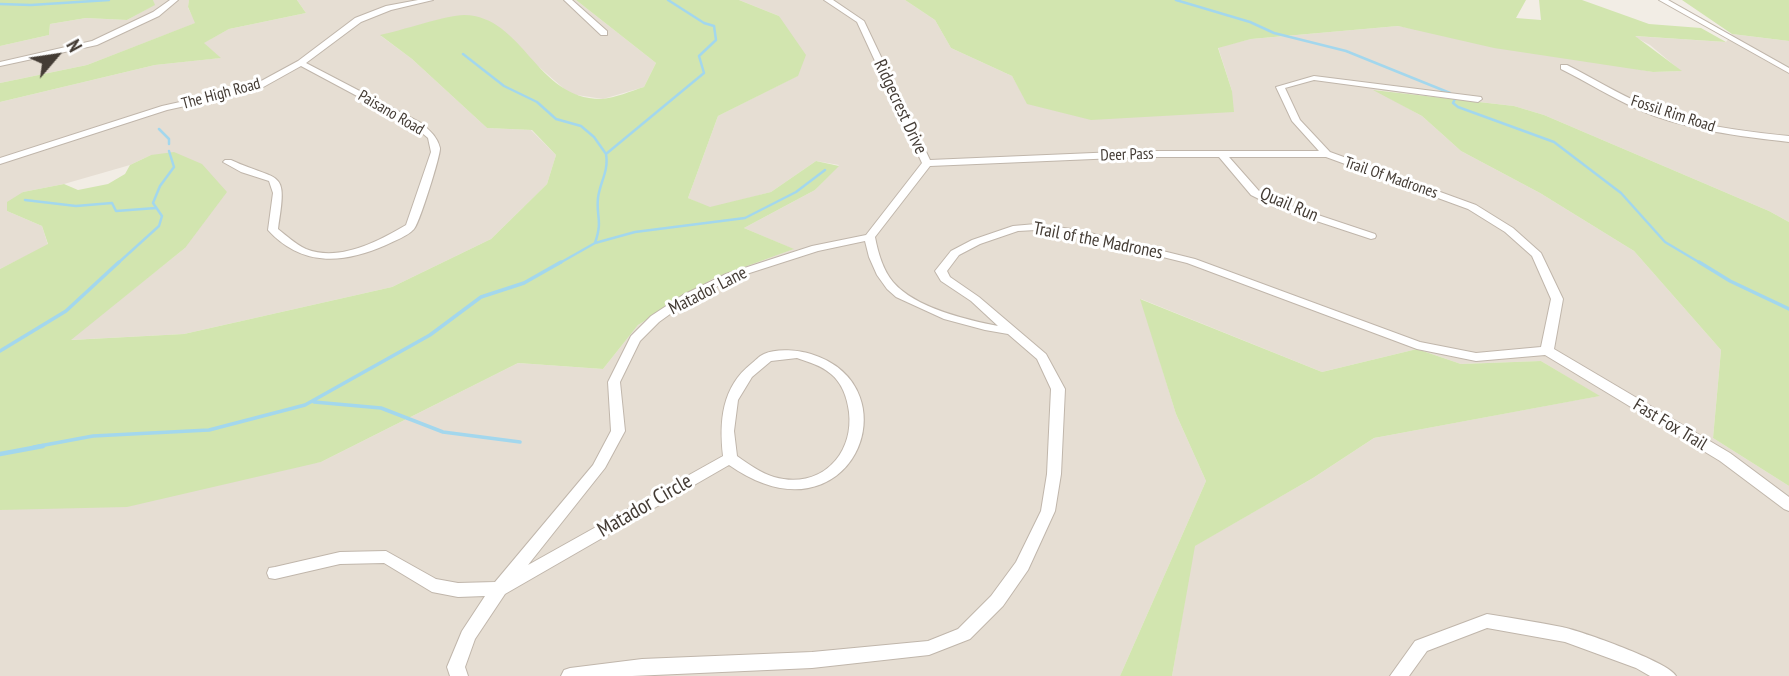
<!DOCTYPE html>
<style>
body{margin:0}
#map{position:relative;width:1789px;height:676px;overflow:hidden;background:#f2ede5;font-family:"PT Sans Narrow",sans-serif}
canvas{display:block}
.north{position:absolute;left:21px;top:21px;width:70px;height:70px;-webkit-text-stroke:5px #fff;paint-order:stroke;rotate:61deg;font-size:19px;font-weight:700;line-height:28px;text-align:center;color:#443c35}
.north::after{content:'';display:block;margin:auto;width:24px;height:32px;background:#443c35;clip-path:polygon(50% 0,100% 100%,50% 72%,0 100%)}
</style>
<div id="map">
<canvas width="1789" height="676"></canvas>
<div class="north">N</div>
</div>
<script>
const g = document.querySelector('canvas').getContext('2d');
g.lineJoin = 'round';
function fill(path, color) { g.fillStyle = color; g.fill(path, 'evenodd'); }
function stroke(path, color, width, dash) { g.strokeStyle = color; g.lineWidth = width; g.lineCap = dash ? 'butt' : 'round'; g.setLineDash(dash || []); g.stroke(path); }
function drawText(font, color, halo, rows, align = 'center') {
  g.font = font + ' "PT Sans Narrow",sans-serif'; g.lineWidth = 6; g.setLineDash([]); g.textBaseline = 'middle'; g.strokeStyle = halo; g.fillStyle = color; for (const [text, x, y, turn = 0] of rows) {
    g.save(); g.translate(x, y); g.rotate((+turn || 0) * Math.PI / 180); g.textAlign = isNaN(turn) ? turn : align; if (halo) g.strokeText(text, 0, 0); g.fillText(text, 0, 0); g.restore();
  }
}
const residential = new Path2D(`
 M153 0H189L188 8 196 23 87 65 0 83V46L49 35 50 24 86 18 127 20 154 5Z
 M297 0H576L656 63 644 87 603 99 570 94 539 67 381 36 412 59 487 128 531 130 556 155 547 184 491 239 392 287 184 334 69 340 185 248 151 155 130 165 64 184 23 192 7 211 42 226 48 245 0 269V102L155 65 220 58 203 43 229 29 306 13Z
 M739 0H905L935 20 951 48 1012 76 1028 104 1232 91 1218 47 1251 39 1398 26 1653 72 1681 71 1650 45 1633 36 1726 42 1732 34 1789 41V222L1769 211 1544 115 1514 106 1375 90 1422 116 1461 151 1540 193 1634 251 1721 350 1713 438 1789 486V676H1172L1194 546 1313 478 1374 438 1599 396 1541 361 1461 364 1417 349 1322 372 1141 299 1176 414 1206 481 1120 676H0V510L321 462 518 363 603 369 638 325 714 278 793 249 744 228 815 190 839 165 816 161 771 192 710 208 688 198 718 116 797 76 779 16Z`);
const green = new Path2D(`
 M0 0H153L155 5 127 20 86 18 50 24 49 35 0 46Z
 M189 0H297L306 13 229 29 204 43 221 58 155 65 0 102V83L87 65 195 23 188 7Z
 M576 0H739L779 16 806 55 798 76 718 116 688 198 710 207 771 192 816 161 839 166 815 190 744 228 794 249 714 278 638 325 603 369 518 363 321 462 127 507 0 510V269L48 244 42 226 7 211V202L23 192 64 184 78 190 108 184 125 174 130 165 151 155 174 152 202 164 227 192 185 248 71 340 184 334 392 287 491 239 547 184 556 155 532 130 487 128 412 59 380 35C400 31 447 15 464 15 524 16 536 100 602 99 615 98 631 91 644 87L656 63Z
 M905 0H1526L1516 18 1541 20 1539 0H1582L1649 24 1701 28 1726 42 1635 36 1682 71 1653 72 1494 48 1398 26 1251 39 1218 48 1232 91 1234 112 1091 120 1027 104 1012 76 951 48 935 20Z
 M1682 0H1789V41L1732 34Z
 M1373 90 1514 106 1544 115 1769 211 1789 222V486L1713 438 1721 350 1634 251 1540 193 1461 151 1422 116Z
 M1140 299 1322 372 1417 349 1461 364 1541 361 1600 396 1374 438 1313 478 1195 546 1172 676H1120L1206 481 1176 414Z`);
const streamFar2 = new Path2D(`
 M1176 0 1250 22 1274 33 1346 51 1450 93
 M0 4 31 5 109 0
 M463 54 504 86 537 102 556 119 581 126 594 137 606 154
 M1455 99 1453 103 1458 107 1554 142 1621 193 1665 242 1702 264
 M159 129 169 139V144
 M25 200 76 206 112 203 116 211 156 208
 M595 243C603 220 596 217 598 198 600 182 609 171 606 154L704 73 699 56 716 40 714 26 704 23 668 0
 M117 264 159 226 162 216 153 203 160 186 174 167 169 151
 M558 264 595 243 635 232 745 218 796 192 825 170`);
const streamFar1 = new Path2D(`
 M1699 262 1730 281 1789 309
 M0 351 66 311 119 262
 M314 402 381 408 443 432 520 442
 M34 447 93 436 209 430 305 405 430 335 481 297 524 283 561 262`);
const stream = new Path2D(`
 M0 454 43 446`);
const street = new Path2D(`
 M170 0H178L159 16 97 45 0 66V62L92 41 153 12Z
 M418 0H433L391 10 361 22 306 63 421 123C430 131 437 136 440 148 441 154 419 225 414 229 408 236 394 241 386 245 343 264 302 267 268 230L273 193 269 181 241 172 223 162 225 160H231C281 183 288 167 278 229 287 236 295 244 306 249 339 262 377 242 406 225L431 152 428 138 415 127 301 66 258 90 167 110 0 164V158L162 106 252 86 298 61 355 18 386 6Z
 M564 0H572L607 31V35H601Z
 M824 0H833L864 21 930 160 1140 151H1319L1292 121 1276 87 1314 76 1481 97 1482 99 1478 102 1314 80 1285 88 1300 120 1330 152 1476 205 1513 228 1541 253 1563 299 1554 349 1730 453 1789 497V511L1784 509 1720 461 1545 355 1476 361 1417 349 1187 263 1078 236 1036 230 1018 231 980 244 959 255 947 271 950 277 979 297 1046 354 1065 389 1061 474 1055 511 1028 570 1003 606 970 639 929 655 812 668 632 676H561L564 670 570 668 642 659 812 652 928 641 958 629 991 596 1016 562 1041 511 1047 474 1051 389 1037 359 1008 334 985 330 944 319 896 297 887 289 877 275 869 257 865 241 818 251 734 278 691 299 659 322 640 341 620 382 625 431 605 468 528 565 723 456C719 421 722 387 751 364 755 361 759 356 764 354 776 348 799 350 811 354 917 387 850 550 729 465L505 594 475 639 465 667 468 676H450L447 667 462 631 485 596 458 597 432 592 384 563 340 564 275 579 269 578 267 573 269 568 275 567 340 552 386 551 436 579 458 583 495 582 593 465 611 431 608 382 631 336 651 316 683 295 726 274 812 246 866 235 922 163 857 22ZM1140 157H1219L1251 195 1277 208 1371 239 1375 238 1376 236 1375 234 1285 204 1259 191 1229 157H1326L1468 209 1505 232 1532 256 1551 299 1541 347 1476 353 1420 342 1195 259 1078 230 1036 224 1013 226 972 240 951 251 935 271 941 281 971 301 998 326C967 320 915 308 893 282 883 270 878 253 875 237L930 166ZM797 358C808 362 821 365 831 374 842 383 847 397 849 412 854 456 819 490 774 477 761 473 748 464 737 456L734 431 738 400 752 377 771 361Z
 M1659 0H1668L1789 68V73Z
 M1561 65H1567C1593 78 1618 94 1645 105 1690 125 1740 131 1789 136V142C1738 136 1685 130 1637 109 1611 97 1587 82 1561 69Z
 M1487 614C1512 618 1537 622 1562 627 1581 631 1669 662 1676 676H1650L1636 668 1565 642 1487 628 1427 651 1409 676H1390L1415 641Z`);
const farStreetnames = [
 ["The High Road",221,94,-15],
 ["Paisano Road",391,113,30],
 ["Fossil Rim Road",1673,114,18],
 ["Deer Pass",1127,155,-2],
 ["Trail Of Madrones",1391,178,19]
];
const streetNames = [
 ["Ridgecrest Drive",900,107,65],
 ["Quail Run",1289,205,23],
 ["Trail of the Madrones",1098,241,11],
 ["Matador Lane",708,291,-27],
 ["Fast Fox Trail",1670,425,31]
];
const nearStreetnames = [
 ["Matador Circle",645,506,-30]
];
fill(residential, '#e6ded3');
fill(green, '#d2e5af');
stroke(streamFar2, '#a3d7ed', 2.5);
stroke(streamFar1, '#a3d7ed', 3.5);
stroke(stream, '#a3d7ed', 4.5);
stroke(street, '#c0b6ab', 2);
fill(street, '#fff');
drawText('16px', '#443c35', '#fff', farStreetnames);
drawText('18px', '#443c35', '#fff', streetNames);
drawText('21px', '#443c35', '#fff', nearStreetnames);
</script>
